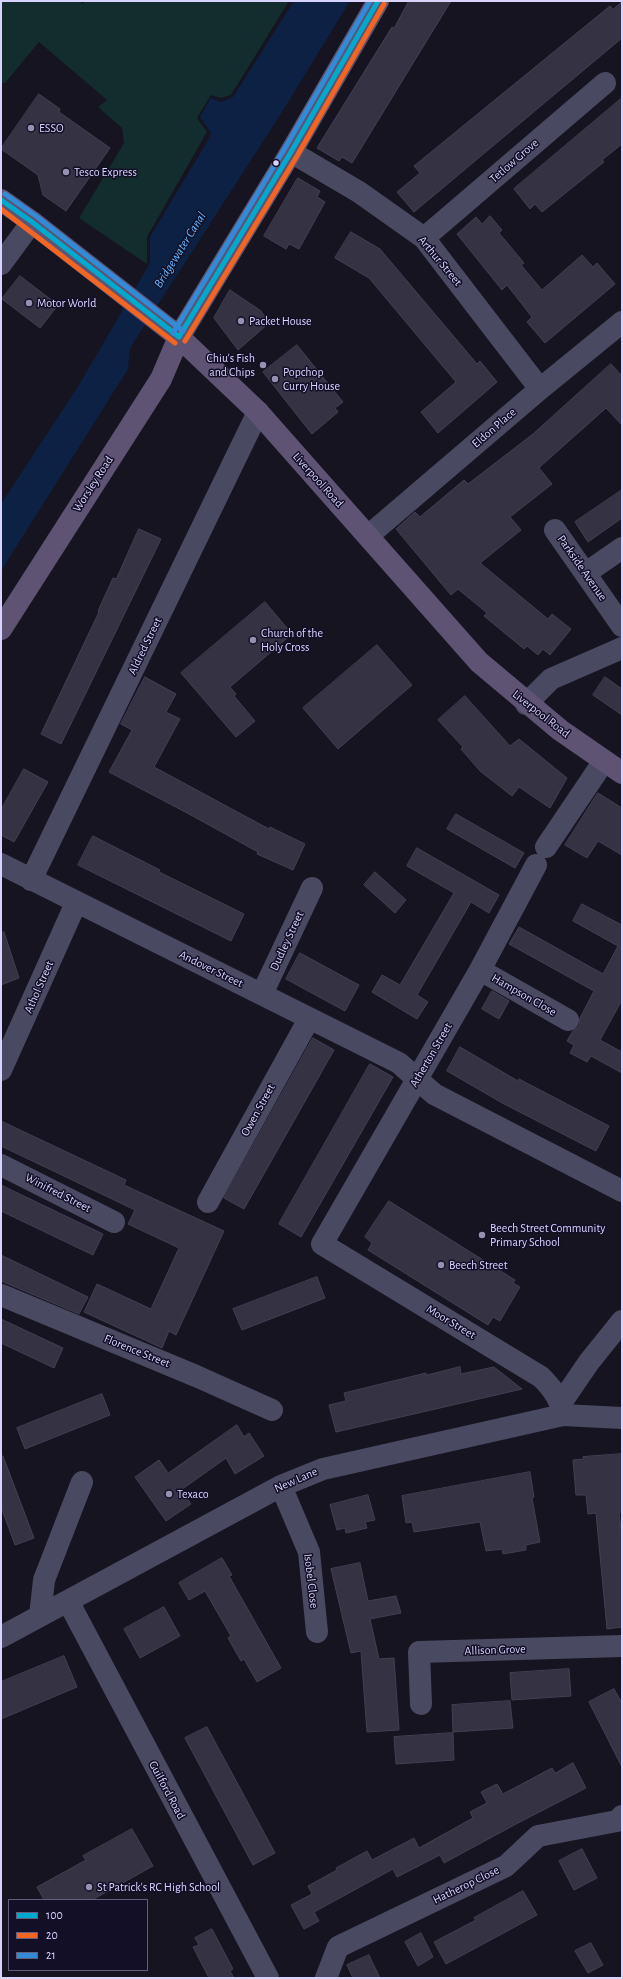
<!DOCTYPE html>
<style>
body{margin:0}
#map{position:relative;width:623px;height:1979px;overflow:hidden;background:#161421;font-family:"Alegreya Sans",sans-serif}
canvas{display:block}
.frame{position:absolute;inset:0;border:2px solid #d9d4ff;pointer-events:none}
.legend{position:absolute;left:8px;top:1899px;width:140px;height:72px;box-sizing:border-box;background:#130f26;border:1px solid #625e7d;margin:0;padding:5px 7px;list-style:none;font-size:12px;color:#d9d4ff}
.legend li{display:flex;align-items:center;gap:8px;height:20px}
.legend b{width:20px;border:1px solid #625e7d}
</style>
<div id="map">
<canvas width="623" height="1979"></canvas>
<div class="frame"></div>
<ul class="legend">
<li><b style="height:5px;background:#00a9ce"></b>100</li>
<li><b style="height:5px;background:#f26522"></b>20</li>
<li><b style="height:5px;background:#338bd7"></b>21</li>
</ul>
</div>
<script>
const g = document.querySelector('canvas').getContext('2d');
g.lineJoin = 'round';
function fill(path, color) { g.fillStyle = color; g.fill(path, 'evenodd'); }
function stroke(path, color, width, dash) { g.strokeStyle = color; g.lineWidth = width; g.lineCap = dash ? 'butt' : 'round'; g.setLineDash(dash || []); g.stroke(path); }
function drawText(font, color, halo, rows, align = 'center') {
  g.font = font + ' "Alegreya Sans",sans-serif'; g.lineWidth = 3; g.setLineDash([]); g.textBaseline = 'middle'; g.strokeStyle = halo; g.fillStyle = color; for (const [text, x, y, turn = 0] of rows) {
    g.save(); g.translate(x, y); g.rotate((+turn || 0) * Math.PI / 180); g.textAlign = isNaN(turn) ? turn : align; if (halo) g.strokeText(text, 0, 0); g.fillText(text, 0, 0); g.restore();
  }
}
const green = new Path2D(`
 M1 1H79L83 4 85 1H289L231 95 220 98 211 95 197 118 207 132 147 237V264L79 218 124 143 122 128 98 107 107 100 39 42 5 83H1Z`);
const water = new Path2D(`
 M294 1H350L282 112 130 348 128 369 1 571V504L79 385 150 263V237L207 142 211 133 200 117 211 98 221 102 233 97Z`);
const building = new Path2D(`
 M409 1H451L352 163 342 157 339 161 317 148 392 27 394 28Z
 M622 2V38L414 212 397 192 420 173 414 166 610 6 613 9Z
 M39 94 60 109 59 112 110 148 66 211 43 195 38 175 1 149Z
 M622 98V144L602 160 604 162 542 212 535 204 530 209 514 189Z
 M298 178 320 191 317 197 325 202 299 249 289 244 286 249 264 236Z
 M490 216 502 230 499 233 524 263 521 265 542 290 582 255 593 267 597 263 615 284 545 343 527 322 532 317 507 285 502 290 457 234 476 217 482 224Z
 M351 232 380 249 477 364 480 361 497 382 438 433 421 412 456 382 369 278 335 258Z
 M20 276 58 305 40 328 2 299Z
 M230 290 261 311 269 323 238 350 214 318Z
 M297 345 343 402 335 408 338 412 312 434 263 372Z
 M611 364 622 376V425L606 408 542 465 539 468 552 484 510 517 521 530 480 563 548 619 552 614 571 629 550 655 543 649 538 655 527 646 524 649 484 616 487 613 458 589 451 595 396 529 415 512 420 517 464 480 468 484 533 434Z
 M622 490V518L588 542 575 522Z
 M139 529 161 539 61 744 41 734 99 612 98 611 113 578 116 579Z
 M265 602 292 634 230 687 236 694 234 696 255 721 236 737 181 673Z
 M377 645 412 685 338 749 303 708Z
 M145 677 176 694 166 712 180 719 154 767 269 829 270 827 305 844 293 870 257 854 258 852 189 814 109 772 132 730 121 724Z
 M605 677 622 689V715L593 695Z
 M465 696 510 746 519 739 567 778 550 808 519 787 512 796 480 771 461 749 463 747 438 720Z
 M24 769 48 782 14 842 1 835V810Z
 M598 793 622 808V855L598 841 587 858 565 845Z
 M456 814 524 853 515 868 447 829Z
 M93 836 160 870 159 872 244 914 231 941 78 865Z
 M417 848 499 895 489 913 471 902 417 995 428 1002 417 1019 372 992 382 975 400 985 454 893 407 866Z
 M375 872 406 900 395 913 364 885Z
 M582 904 622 925V1000L600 1040 622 1052V1073L591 1056 587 1062 570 1053 574 1045 567 1041 573 1031 579 1026 580 1018 594 991 509 944 519 927 603 974 618 946 573 921Z
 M4 932 19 978 1 985V933Z
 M300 953 359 985 345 1011 286 979Z
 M492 991 509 1001 499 1019 482 1009Z
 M313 1038 334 1050 244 1209 224 1198Z
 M460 1047 518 1081 519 1079 609 1126 596 1151 504 1104 447 1071Z
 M370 1064 393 1077 301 1237 279 1224Z
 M1 1121 126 1180 124 1185 224 1231 176 1335 169 1331 162 1348 84 1312 97 1284 151 1309 179 1248 128 1224 135 1210 1 1146Z
 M1 1185 103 1234 93 1255 1 1211Z
 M389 1201 515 1280 513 1283 520 1287 500 1321 493 1317 488 1325 368 1250 372 1243 365 1237Z
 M1 1255 88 1297 79 1314 1 1281Z
 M317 1277 325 1298 242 1330 233 1309Z
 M1 1319 63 1348 54 1368 1 1343Z
 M460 1367 461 1374 494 1367 522 1389 336 1432 329 1405 346 1401 344 1393 426 1373V1375Z
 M102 1394 110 1415 25 1449 17 1428Z
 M237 1425 244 1437 249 1433 264 1456 235 1474 226 1458 181 1490 191 1504 166 1521 135 1477 159 1460 168 1473Z
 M622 1454V1512H619L622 1539V1627L607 1629 596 1513 588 1514 586 1495H576L573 1460 584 1459 583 1457Z
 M1 1456H3L34 1538 15 1545 1 1507Z
 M530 1472 534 1497 532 1498 540 1542 526 1545V1550L503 1554 502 1549 486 1551 480 1522 414 1532 412 1522 406 1523 402 1496Z
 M368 1495 375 1520 365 1522 367 1528 346 1533 345 1528 337 1530 330 1505Z
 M222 1558 232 1575 229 1576 281 1668 257 1682 244 1659 241 1661 228 1638 231 1636 205 1591 189 1600 179 1583Z
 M360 1563 368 1601 396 1596 401 1613 370 1619 379 1659 394 1658 399 1730 367 1732 361 1651 351 1653 331 1569Z
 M164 1607 180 1636 140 1658 124 1629Z
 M64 1656 77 1687 1 1719V1682Z
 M569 1669 571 1696 512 1700 510 1673Z
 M614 1689 622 1703V1767L589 1702Z
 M510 1701 513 1728 453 1732 452 1705Z
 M207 1727 275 1853 253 1865 185 1738Z
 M453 1733 454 1760 396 1764 394 1737Z
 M573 1763 586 1788 518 1823 444 1863 440 1855 397 1877 393 1869 314 1912 319 1921 304 1929 291 1905 312 1894 308 1886 337 1870 336 1868 367 1851 372 1860 414 1838 419 1848 473 1818 470 1812 487 1803 481 1792 497 1784 503 1794 552 1768 555 1773Z
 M132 1829 153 1866 92 1900H44L37 1887 86 1860 83 1856Z
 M582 1849 597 1878 574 1890 559 1861Z
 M523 1891 537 1915 446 1964 434 1942 476 1920 474 1918Z
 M212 1929 233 1969 230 1971 234 1978H209L193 1947 199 1945 195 1938Z
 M421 1933 433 1957 418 1966 405 1942Z
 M591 1943 603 1965 588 1973 575 1951Z
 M369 1955 380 1978H353L347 1965Z`);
const minor = new Path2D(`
 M291 152 359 192 424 238 540 389
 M424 238 605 83
 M1 264 32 222
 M555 530 622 626
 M368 536 540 389 622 322
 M586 573 622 548
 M526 704 551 679 622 648
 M546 847 604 761
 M1 864 399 1063 434 1094 622 1191
 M536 865 480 970 322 1244 541 1377C552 1388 560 1398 563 1415
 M31 880 258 412
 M480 970 568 1020
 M262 994 312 888
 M1 1070 76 903
 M1 1165 114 1222
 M208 1202 309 1019
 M1 1295 196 1376 272 1410
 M561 1403 589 1362 622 1321
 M281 1486 309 1552 317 1632
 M68 1601 268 1978
 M40 1616 44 1580 82 1482
 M1 1637 281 1486 323 1469 563 1415 622 1418
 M421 1704 419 1652 622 1646
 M326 1978 338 1947 506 1866 538 1836 617 1821 622 1816`);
const major = new Path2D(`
 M1 200 32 222 179 337 258 412 479 662 560 730 622 773
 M1 629 161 379 179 337 291 152 378 1`);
const bus1 = new Path2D(`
 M1 200 32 222 179 337
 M179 337 291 152 378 1`);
const bus2 = new Path2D(`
 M1 209 175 343
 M185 341 297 156 384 4`);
const bus3 = new Path2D(`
 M5 194 36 216 183 331
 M173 333 285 148 370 1`);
const markers = [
 [31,128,4,"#9591b1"],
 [276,163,3.5,"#d9d4ff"],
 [66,172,4,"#9591b1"],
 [29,303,4,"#9591b1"],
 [241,321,4,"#9591b1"],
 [263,365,4,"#9591b1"],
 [275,379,4,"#9591b1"],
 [253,640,4,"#9591b1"],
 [482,1235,4,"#9591b1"],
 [441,1265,4,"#9591b1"],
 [169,1494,4,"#9591b1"],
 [89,1887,4,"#9591b1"]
];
const poiNames = [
 ["ESSO",39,128],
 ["Tesco Express",74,172],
 ["Motor World",37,303],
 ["Packet House",249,321],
 ["Chiu's Fish",255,358,"right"],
 ["and Chips",255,372,"right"],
 ["Popchop",283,372],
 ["Curry House",283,386],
 ["Church of the",261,633],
 ["Holy Cross",261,647],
 ["Beech Street Community",490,1228],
 ["Primary School",490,1242],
 ["Beech Street",449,1265],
 ["Texaco",177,1494],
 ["St Patrick's RC High School",97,1887]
];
const streetNames = [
 ["Tetlow Grove",514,161,-41],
 ["Arthur Street",440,261,50],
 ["Eldon Place",494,428,-41],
 ["Liverpool Road",318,480,48],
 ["Worsley Road",93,484,-57],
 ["Parkside Avenue",582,568,55],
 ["Aldred Street",145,646,-64],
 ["Liverpool Road",541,714,38],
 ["Dudley Street",287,941,-65],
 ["Andover Street",211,969,26],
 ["Athol Street",39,987,-66],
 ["Hampson Close",524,995,30],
 ["Atherton Street",431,1055,-60],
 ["Owen Street",258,1110,-61],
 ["Winifred Street",58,1193,27],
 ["Moor Street",451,1322,31],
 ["Florence Street",137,1351,22],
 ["New Lane",296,1480,-24],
 ["Isobel Close",311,1581,83],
 ["Allison Grove",495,1650,-2],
 ["Guilford Road",167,1790,62],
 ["Hatherop Close",466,1885,-26]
];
const waterNames = [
 ["Bridgewater Canal",180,250,-58]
];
fill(green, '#132c2d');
fill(water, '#0d2144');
fill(building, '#343243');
stroke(building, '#433f54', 1);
stroke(minor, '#4a4962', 22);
stroke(major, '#5e5373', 22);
stroke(bus1, '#00a9ce', 5);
stroke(bus2, '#f26522', 5);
stroke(bus3, '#338bd7', 5);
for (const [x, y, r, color] of markers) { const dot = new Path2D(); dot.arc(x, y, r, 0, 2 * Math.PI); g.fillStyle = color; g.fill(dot); stroke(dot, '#130f26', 1.5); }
drawText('12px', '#d9d4ff', '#130f26', poiNames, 'left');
drawText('12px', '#d9d4ff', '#130f26', streetNames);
drawText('italic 13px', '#62b6ff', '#130f26', waterNames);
</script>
